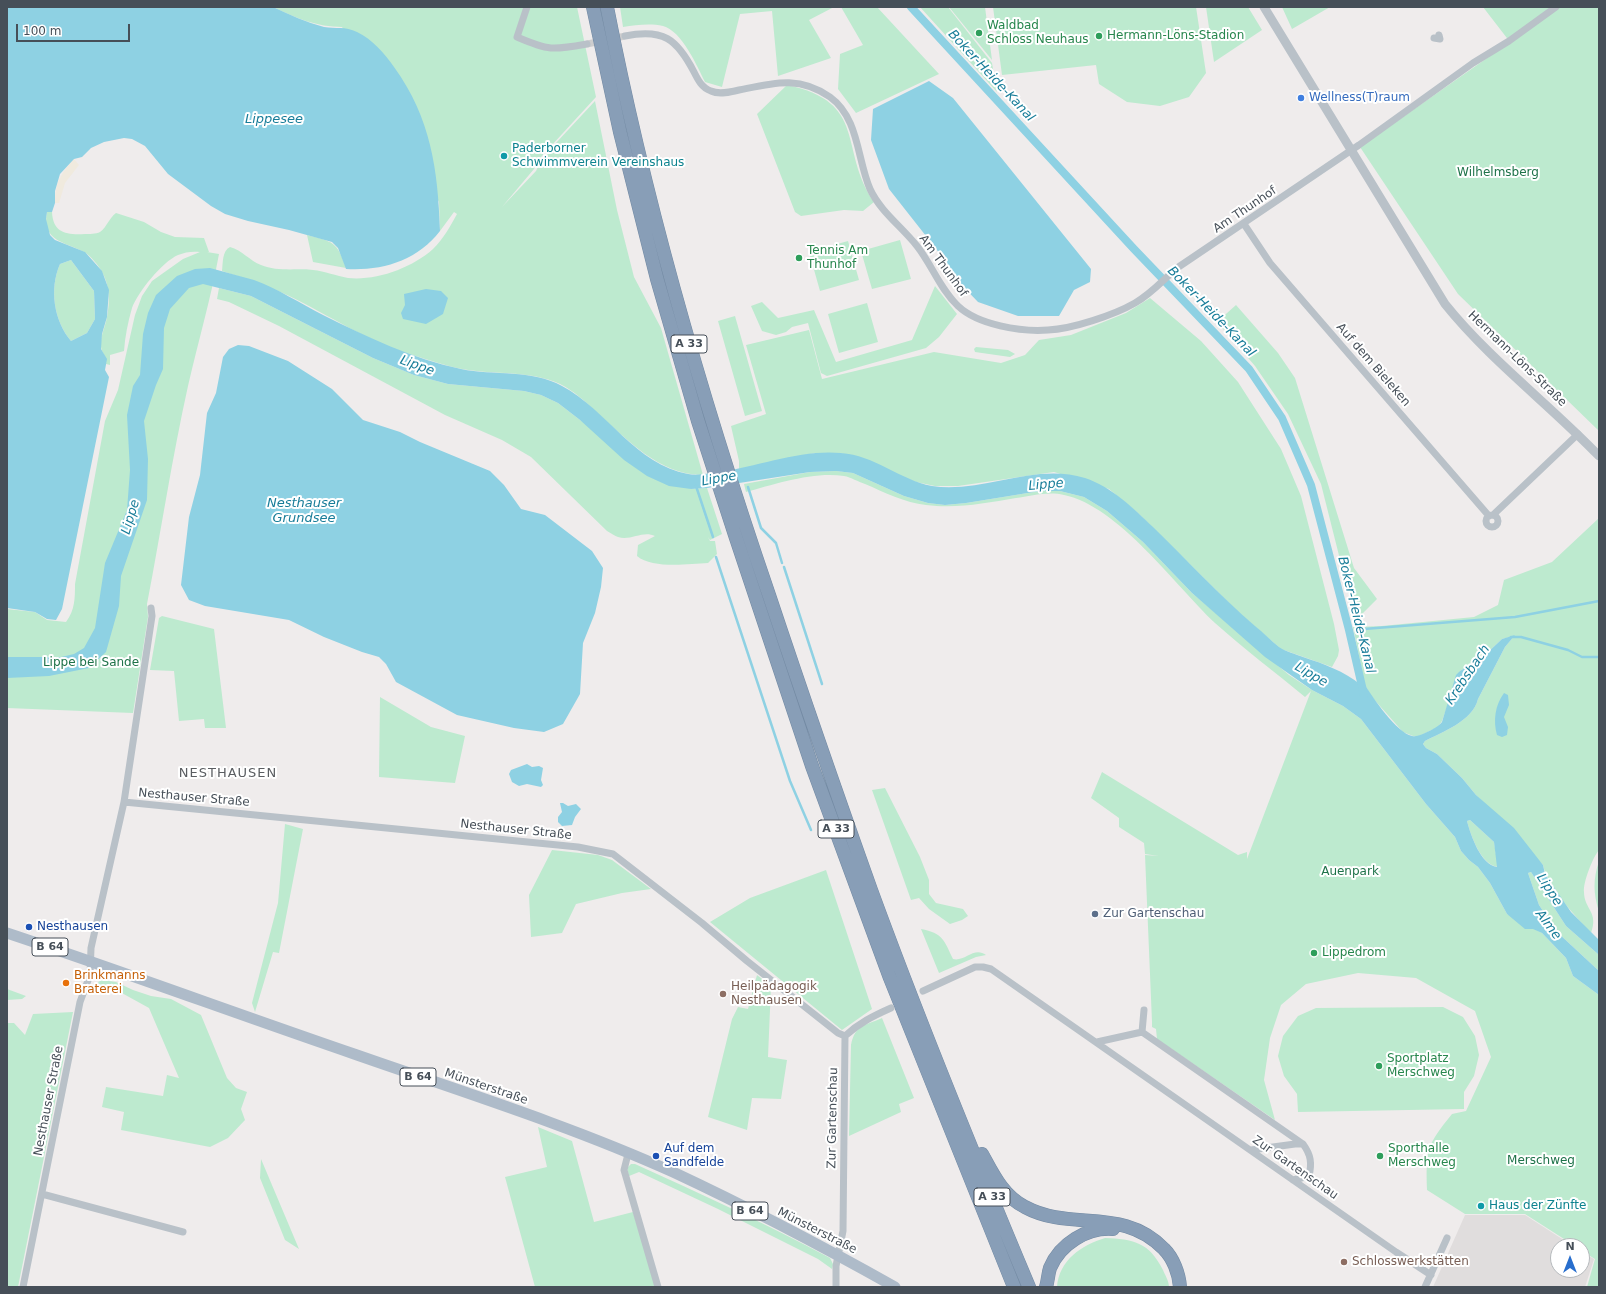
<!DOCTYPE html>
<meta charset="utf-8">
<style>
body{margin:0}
#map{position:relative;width:1606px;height:1294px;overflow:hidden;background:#efecec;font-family:"DejaVu Sans",sans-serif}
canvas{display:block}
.frame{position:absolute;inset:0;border:8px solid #464f58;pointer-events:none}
.north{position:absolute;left:1550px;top:1238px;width:40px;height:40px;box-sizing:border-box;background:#fff;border:1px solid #b5b9bc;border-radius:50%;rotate:0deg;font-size:11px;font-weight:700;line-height:16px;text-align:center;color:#464f58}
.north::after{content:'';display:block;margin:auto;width:14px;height:18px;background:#286ecd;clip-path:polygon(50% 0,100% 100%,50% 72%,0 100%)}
.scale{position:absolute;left:16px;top:24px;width:114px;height:18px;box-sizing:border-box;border:2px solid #464f58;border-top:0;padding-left:5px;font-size:12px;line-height:14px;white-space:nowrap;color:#464f58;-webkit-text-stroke:3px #fff;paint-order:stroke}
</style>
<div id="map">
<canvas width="1606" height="1294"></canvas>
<div class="frame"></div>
<div class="north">N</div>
<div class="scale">100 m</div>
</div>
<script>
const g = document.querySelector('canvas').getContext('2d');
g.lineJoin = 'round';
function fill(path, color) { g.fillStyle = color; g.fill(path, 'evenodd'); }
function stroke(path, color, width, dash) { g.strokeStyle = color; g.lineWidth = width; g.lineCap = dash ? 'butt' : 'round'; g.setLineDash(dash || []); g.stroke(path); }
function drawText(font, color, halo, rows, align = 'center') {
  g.font = font + ' "DejaVu Sans",sans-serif'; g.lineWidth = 4; g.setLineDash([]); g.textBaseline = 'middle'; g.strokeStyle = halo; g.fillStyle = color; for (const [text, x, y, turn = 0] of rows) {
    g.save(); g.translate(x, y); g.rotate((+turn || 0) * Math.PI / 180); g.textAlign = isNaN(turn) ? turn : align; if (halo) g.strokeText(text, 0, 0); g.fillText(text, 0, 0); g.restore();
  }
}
const education = new Path2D(`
 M1465 1215H1525L1573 1246H1558V1270H1582V1252L1594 1259 1585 1287H1433Z`);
const green = new Path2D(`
 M273 7H577L596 97 541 157 534 169 502 207 536 171 542 158 595 101 617 210 634 277 661 328 703 475C659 475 627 439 596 412 586 402 574 391 560 384 529 370 495 375 462 369 446 366 429 360 413 355 368 342 329 315 287 295 266 285 244 278 222 271 223 263 222 251 230 247 242 250 250 261 261 265 277 272 296 268 313 270 325 271 336 276 348 278 376 281 412 268 433 249 443 239 450 227 457 214L454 212 440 231 439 202 342 27C317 27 296 18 273 7Z
 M620 7H834L809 20 831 58 778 76 772 11 740 14 722 87 705 82C697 66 682 31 663 26 650 23 636 25 623 27Z
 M841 7H877L939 74 856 113 838 89 840 54 863 45Z
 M920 7H948L992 63 997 92Z
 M949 7H985L992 60Z
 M993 7H1196L1206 73 1189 97 1160 106 1127 102 1099 84 1096 65 1002 75Z
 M1206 7H1248L1262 30 1214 62Z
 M1282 7H1330L1292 29Z
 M1483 7H1599V431L1458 294 1360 147 1510 42Z
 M787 85C869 102 838 150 874 202L863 211 844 210 801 216 795 212 757 114Z
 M47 212H52C53 233 66 235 85 234 89 234 96 234 100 232 107 227 109 218 116 213L144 222 161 232 175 237 204 238 209 252H207L219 254C211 298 198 342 188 386 172 458 161 531 147 604L148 617 133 713 7 708V609L35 612 47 620 66 622C75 610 75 598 75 584L105 421 118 390 135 315 142 296 152 281 183 259 200 252C193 251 185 252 178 255 162 262 138 292 132 308 128 322 125 336 124 351L110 355V365L106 364C107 357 102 354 101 347 100 336 105 328 107 317 110 302 110 286 102 272 99 266 90 255 84 252 65 242 41 241 47 212Z
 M307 235C333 242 337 241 346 268L313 262Z
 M900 240 911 279 872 289 861 251Z
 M848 241 859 280 820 291 809 252Z
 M71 260 94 291 95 319 87 333 71 341C54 321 49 289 60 264Z
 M935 286 957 314 939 337 926 348 827 376 821 373 808 323 792 327 786 332 776 335 762 331 751 306 762 302 778 318 814 310 836 362 912 340Z
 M219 288 251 296 373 358 414 375 448 384 524 391 541 395 558 403 580 420 691 489 707 488 722 534 710 540 708 537 710 541H715L717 554 708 563C688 564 652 569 637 556L638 545 655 536C643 530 631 541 618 537 615 536 611 533 607 531L531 457 502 440 445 415 279 326 229 302 217 299Z
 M1150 298 1201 341 1238 382 1281 449 1301 496 1334 624 1339 650 1338 656 1332 667 1281 649 1238 612 1139 514 1109 489 1054 472 958 486H935L916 482 841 453H815L739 469V461L731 426 766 414 746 345 809 330 822 379 934 352 1001 363 1025 355 1039 340 1071 335 1126 313Z
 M867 303 878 342 839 353 828 314Z
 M1236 305 1278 353 1295 378 1354 568 1377 599 1362 614 1354 615 1321 484 1288 414 1255 366 1217 322Z
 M735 316 762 411 745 416 718 321Z
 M976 347 1008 350 1015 354 1010 357 975 352 974 349Z
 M836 471 853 473 904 496 928 503 945 505 966 503 1040 491H1060L1084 497 1107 511 1143 542 1192 593 1289 675 1312 690 1343 706 1361 719 1426 804 1455 837 1461 851 1469 860 1478 867 1490 883 1507 914 1542 933 1566 958 1573 976 1599 995V1287H1587L1595 1259 1582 1251V1246H1575L1525 1214H1465L1427 1190C1426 1150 1426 1146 1452 1114L1466 1111 1491 1057 1475 1011 1416 978 1358 973 1306 984 1281 1005 1270 1038 1264 1080 1275 1120 1157 1039 1156 1029 1152 1027V1022L1145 855 1159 856 1145 854 1144 843 1119 827V818L1091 798 1102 772 1238 855 1247 852V859L1311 691 1305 697C1275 672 1244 649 1215 623 1175 585 1118 506 1064 495 1048 491 1031 496 1016 498 986 503 957 509 926 505 905 503 884 492 865 484 858 482 851 477 844 476 815 471 774 484 746 492L744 484 810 472Z
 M1599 518V850C1593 857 1583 882 1584 892 1584 909 1599 912 1591 933 1577 918 1547 886 1543 865L1476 795 1462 778 1437 754 1426 748 1423 744 1425 741C1442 732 1473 721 1478 699L1505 647 1514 636 1502 639 1485 655 1460 671 1442 721 1438 727 1419 736H1413L1403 732 1371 696 1365 685 1353 627 1382 626 1474 617 1498 605 1504 580 1552 562Z
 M162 616 214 629 226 728H205L204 719 179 721 174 671 150 670 159 618Z
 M380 697 431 727 465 736 455 783 379 777Z
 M885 788 920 857 929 880V894L936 903 963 909 968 916 962 920 950 924 929 909 919 898 911 900 872 790Z
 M1470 820 1494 842 1498 867C1481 865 1471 836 1467 821Z
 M285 824 303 829 279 953 273 952 255 1012 252 1003 278 903Z
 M552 850 598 855 612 860 651 889 622 893 576 904 562 933 531 937 529 895Z
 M1599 861V912C1593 893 1593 879 1599 861Z
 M826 870 872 1009 842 1030 710 922 750 898Z
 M1531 872 1566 926 1599 955V971L1557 932 1539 905 1528 873Z
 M921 929C943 933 944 940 953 959 965 962 974 946 986 955L976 957 939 973Z
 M757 975 771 986 768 1057 787 1060 781 1099 752 1098 747 1130 708 1117 732 1019 738 1007 748 1009Z
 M102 980 116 982 133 990 151 996 171 999 201 1015 227 1078 236 1088 247 1092 241 1109 245 1120 228 1138 210 1147 121 1130 124 1112 102 1107 106 1087 163 1096 167 1075 179 1078 149 1008 120 992 92 985Z
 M7 989 26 996 22 999 7 1000Z
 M1443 1007 1463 1017 1475 1036 1479 1055 1474 1076 1464 1092V1109L1298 1112 1297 1094 1284 1076 1278 1056 1283 1036 1298 1016 1316 1008Z
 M73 1012 18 1287H7V1023H14L25 1035 33 1014Z
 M882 1018 914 1098 899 1104 901 1112 849 1136 851 1045C855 1025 864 1026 882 1018Z
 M538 1127 572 1141 594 1222 633 1212 656 1287H535L505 1177 547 1167Z
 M261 1159 299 1249 285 1240 260 1178Z
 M631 1164H635C701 1194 767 1224 830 1258L833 1264 832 1269 818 1259 718 1209 639 1172 629 1176 627 1168Z
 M1105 1238C1133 1239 1149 1242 1163 1270 1165 1275 1169 1281 1169 1287H1057C1059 1260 1082 1245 1105 1238Z`);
const sand = new Path2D(`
 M74 159 79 165 65 183 59 203H55C55 182 61 174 74 159Z`);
const water = new Path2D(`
 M7 7H273C290 15 306 22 324 27 336 29 345 26 357 32 372 39 385 54 394 67 431 118 438 170 440 231 417 261 382 271 346 269L338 248 332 242 289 230 248 221 225 214 211 206 168 174 145 146 132 139 124 138 104 142 91 148 82 157 74 159 60 174 55 191V203L52 212H47L46 219 50 235 55 240 85 252 102 271 109 290 107 317 102 334 101 349 107 359 105 370 109 377 62 609 56 620 47 619 35 612 7 608ZM71 260 94 291 95 319 87 333 71 341C54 321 49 289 60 264Z
 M929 81 953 98 1091 269 1090 282 1074 290 1059 316H1018L978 302 954 277 937 250 889 189 871 140 873 109Z
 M210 268C225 272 239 276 254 280 278 289 300 303 323 315 367 337 413 359 461 369 494 376 532 369 562 386 607 410 636 465 688 474 698 476 710 473 720 472 758 466 803 449 841 453 874 455 900 480 932 486 981 494 1034 462 1085 478 1112 487 1133 508 1153 527 1187 560 1219 595 1255 626 1263 632 1271 641 1279 647 1286 652 1296 654 1303 657 1324 664 1344 671 1361 685H1365C1373 698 1397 733 1412 736 1418 737 1422 734 1427 732 1433 729 1438 727 1442 722L1456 675 1460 671 1485 655 1502 639 1515 635 1505 647 1478 699C1473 721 1442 732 1425 741L1423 744 1426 748 1437 754 1462 778 1476 795 1514 828 1543 865 1545 874 1571 912 1599 940V955L1566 926 1531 872 1528 873 1539 905 1557 932 1599 971V995L1573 976 1566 958 1542 933 1533 929H1525L1507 914 1490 883 1478 867 1469 860 1461 851 1455 837 1426 804 1361 719 1343 706 1312 690 1265 657 1192 593 1143 542 1107 511 1084 497 1060 491H1040L966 503 945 505 928 503 904 496 853 473 836 471 810 472 707 488 691 489 669 486 647 476 624 460 580 420 558 403 541 395 524 391 448 384 414 375 373 358 251 296 203 284 189 288 170 309 164 328 163 369 156 385 144 421 148 459 147 500 121 576 119 606 106 652 89 668 49 676 7 678V657H61L74 654 84 648 95 628 105 563 127 510 130 470 127 415 133 386 140 375 143 334 148 313 156 295 177 276 195 269ZM1470 820 1494 842 1497 867C1481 865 1471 836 1467 821Z
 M426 289 441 291 448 298 443 314 426 324 403 319 401 313 405 305 404 294Z
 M238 345 249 346 288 361 332 389 363 420 400 432 420 442 490 471 504 485 521 509 545 515 592 551 603 568 601 587 595 613 583 643 580 694 563 724 544 732 514 728 457 715 396 682 386 664 379 657 362 652 324 637 289 620 205 606 189 600 181 585 189 517 200 475 207 413 216 393 223 357 229 349Z
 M1504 693 1508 695 1509 705 1504 717 1508 727 1507 735 1502 737 1497 735C1493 721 1495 705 1504 693Z
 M527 764 532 767 539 766 543 768 541 780 543 785 541 787 527 784 519 786 512 782 509 774 511 770Z
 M560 803H563L568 806 576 804 581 809 575 817 572 825 562 826 558 822V817L562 812Z`);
const stream = new Path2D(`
 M696 486 713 537
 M748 487 761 528 776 543 782 563
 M716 557 790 781 811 830
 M784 567 822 684
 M1364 629 1515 617 1599 601
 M1511 637H1521L1568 650 1582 657H1599`);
const canal = new Path2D(`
 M911 7 1134 249 1249 369 1282 418 1311 485 1349 630 1364 695`);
const minorTunnel = new Path2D(`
 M587 44 625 36`);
const minor = new Path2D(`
 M527 7 517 37C549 51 553 50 587 44
 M625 36C663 28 677 39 694 72 698 80 702 88 711 91 719 95 731 92 739 90 773 83 799 75 830 97 859 118 857 159 870 189 880 211 902 227 917 246 932 265 940 289 958 306 978 325 1021 332 1048 330 1072 329 1114 315 1135 303 1151 294 1163 280 1177 268L1359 145 1473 63 1509 41 1556 7
 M1434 38 1440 39 1439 35
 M1244 224 1270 263 1489 516
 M1493 515 1578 434
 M1486 521a6 6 0 1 1 12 0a6 6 0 1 1-12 0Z
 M124 802 578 847 613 854 702 923 747 961 838 1033 845 1036
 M923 991 975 967H983L991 969 1396 1252 1431 1275
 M1142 1032 1144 1010
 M1097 1042 1142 1032 1303 1144
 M1251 1150 1295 1144H1303C1311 1155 1312 1163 1309 1176L1293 1180
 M628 1154 624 1170 658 1287
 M42 1194 183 1232
 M23 1287 80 1002 90 975 91 948 124 802 152 616 151 608
 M836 1287V1266L843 1231 845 1036C859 1023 873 1016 891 1008
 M1425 1287 1447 1238`);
const tertiary = new Path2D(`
 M1264 7 1445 304C1490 360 1549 404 1599 456`);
const primary = new Path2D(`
 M7 933C124 972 240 1015 357 1055 463 1092 571 1126 673 1172 748 1207 822 1246 895 1287`);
const motorway = new Path2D(`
 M593 7 620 132 657 279 698 421 735 535 812 766 890 978 1014 1287
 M607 7C646 207 703 403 769 595 802 694 836 792 871 890 920 1024 974 1156 1029 1287
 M982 1154C993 1174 1003 1196 1025 1207 1071 1232 1123 1206 1164 1249 1173 1258 1179 1273 1180 1287
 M1046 1287C1048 1281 1048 1274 1050 1268 1060 1244 1087 1227 1113 1229`);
const markers = [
 [979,33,4,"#2e9e5b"],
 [1099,36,4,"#2e9e5b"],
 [1301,98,4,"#3f7fe0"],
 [504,156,4,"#0f9aa8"],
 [799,258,4,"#2e9e5b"],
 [1095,914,4,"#5c6f8a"],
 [29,927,4,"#1a4fb4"],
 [1314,953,4,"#2e9e5b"],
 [66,983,4,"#e8710a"],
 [723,994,4,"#8d6e63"],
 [1379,1066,4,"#2e9e5b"],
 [656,1156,4,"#1a4fb4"],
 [1380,1156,4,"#2e9e5b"],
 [1481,1206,4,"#0f9aa8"],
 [1344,1262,4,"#8d6e63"]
];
const shields = [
 [689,344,36],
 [836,829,36],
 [50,947,36],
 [418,1077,36],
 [992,1197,36],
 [750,1211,36]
];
const shieldNames = [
 ["A 33",689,344],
 ["A 33",836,829],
 ["B 64",50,947],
 ["B 64",418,1077],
 ["A 33",992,1197],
 ["B 64",750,1211]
];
const leisureNames = [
 ["Waldbad",987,26],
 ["Schloss Neuhaus",987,40],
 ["Hermann-Löns-Stadion",1107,36],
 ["Tennis Am",807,251],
 ["Thunhof",807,265],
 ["Lippedrom",1322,953],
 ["Sportplatz",1387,1059],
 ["Merschweg",1387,1073],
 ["Sporthalle",1388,1149],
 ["Merschweg",1388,1163]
];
const shopNames = [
 ["Wellness(T)raum",1309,98]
];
const cultureNames = [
 ["Paderborner",512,149],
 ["Schwimmverein Vereinshaus",512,163],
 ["Haus der Zünfte",1489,1206]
];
const parkNames = [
 ["Wilhelmsberg",1498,173],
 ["Lippe bei Sande",91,663],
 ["Auenpark",1350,872],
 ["Merschweg",1541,1161]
];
const streetNames = [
 ["Am Thunhof",1245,210,-34],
 ["Am Thunhof",943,266,54],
 ["Hermann-Löns-Straße",1517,359,44],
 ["Auf dem Bieleken",1373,365,49],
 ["Nesthauser Straße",194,798,5],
 ["Nesthauser Straße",516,830,6],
 ["Münsterstraße",486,1087,19],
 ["Nesthauser Straße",49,1101,-79],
 ["Zur Gartenschau",833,1118,-89],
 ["Zur Gartenschau",1295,1168,35],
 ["Münsterstraße",817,1231,27]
];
const serviceNames = [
 ["Zur Gartenschau",1103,914]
];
const transitNames = [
 ["Nesthausen",37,927],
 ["Auf dem",664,1149],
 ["Sandfelde",664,1163]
];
const foodNames = [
 ["Brinkmanns",74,976],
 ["Braterei",74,990]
];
const educationNames = [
 ["Heilpädagogik",731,987],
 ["Nesthausen",731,1001],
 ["Schlosswerkstätten",1352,1262]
];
const waterNames = [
 ["Boker-Heide-Kanal",991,76,47],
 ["Lippesee",274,120],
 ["Boker-Heide-Kanal",1211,312,46],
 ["Lippe",417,366,20],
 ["Lippe",719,479,-10],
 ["Lippe",1046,485,-5],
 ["Nesthauser",304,504],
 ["Grundsee",304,519],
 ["Lippe",131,517,-74],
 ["Boker-Heide-Kanal",1356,615,76],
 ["Lippe",1311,675,30],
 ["Krebsbach",1468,675,-56],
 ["Lippe",1549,890,57],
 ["Alme",1548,925,53]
];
const neighbourhoodNames = [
 ["NESTHAUSEN",228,774]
];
fill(education, '#e0dddd');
fill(green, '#bdeacf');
fill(sand, '#f0eade');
fill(water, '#8ed1e3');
stroke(stream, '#8ed1e3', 2.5);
stroke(canal, '#8ed1e3', 8);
stroke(minorTunnel, '#cdcdce', 7, [7, 3.5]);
stroke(motorway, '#738aa3', 14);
stroke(minor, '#b9c1c8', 7);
stroke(tertiary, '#b9c1c8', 9);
stroke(primary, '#aebbc9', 11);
stroke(motorway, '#889eb7', 13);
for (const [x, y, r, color] of markers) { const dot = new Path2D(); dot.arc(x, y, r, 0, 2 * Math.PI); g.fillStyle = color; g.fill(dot); stroke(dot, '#fff', 1.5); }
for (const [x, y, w] of shields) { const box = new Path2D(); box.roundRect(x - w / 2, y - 9, w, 18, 3); g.fillStyle = '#fff'; g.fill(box); stroke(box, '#464f58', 1); }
drawText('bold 11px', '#464f58', null, shieldNames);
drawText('12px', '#27864d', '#fff', leisureNames, 'left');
drawText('12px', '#366cbe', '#fff', shopNames, 'left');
drawText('12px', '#0d838f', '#fff', cultureNames, 'left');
drawText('12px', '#1e7249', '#fff', parkNames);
drawText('12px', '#464f58', '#fff', streetNames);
drawText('12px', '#4e5e75', '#fff', serviceNames, 'left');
drawText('12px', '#164399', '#fff', transitNames, 'left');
drawText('12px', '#c56008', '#fff', foodNames, 'left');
drawText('12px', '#785e54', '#fff', educationNames, 'left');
drawText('italic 13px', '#187d99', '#fff', waterNames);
g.letterSpacing = '1px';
drawText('13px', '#5a5d61', '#fff', neighbourhoodNames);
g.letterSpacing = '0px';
</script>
